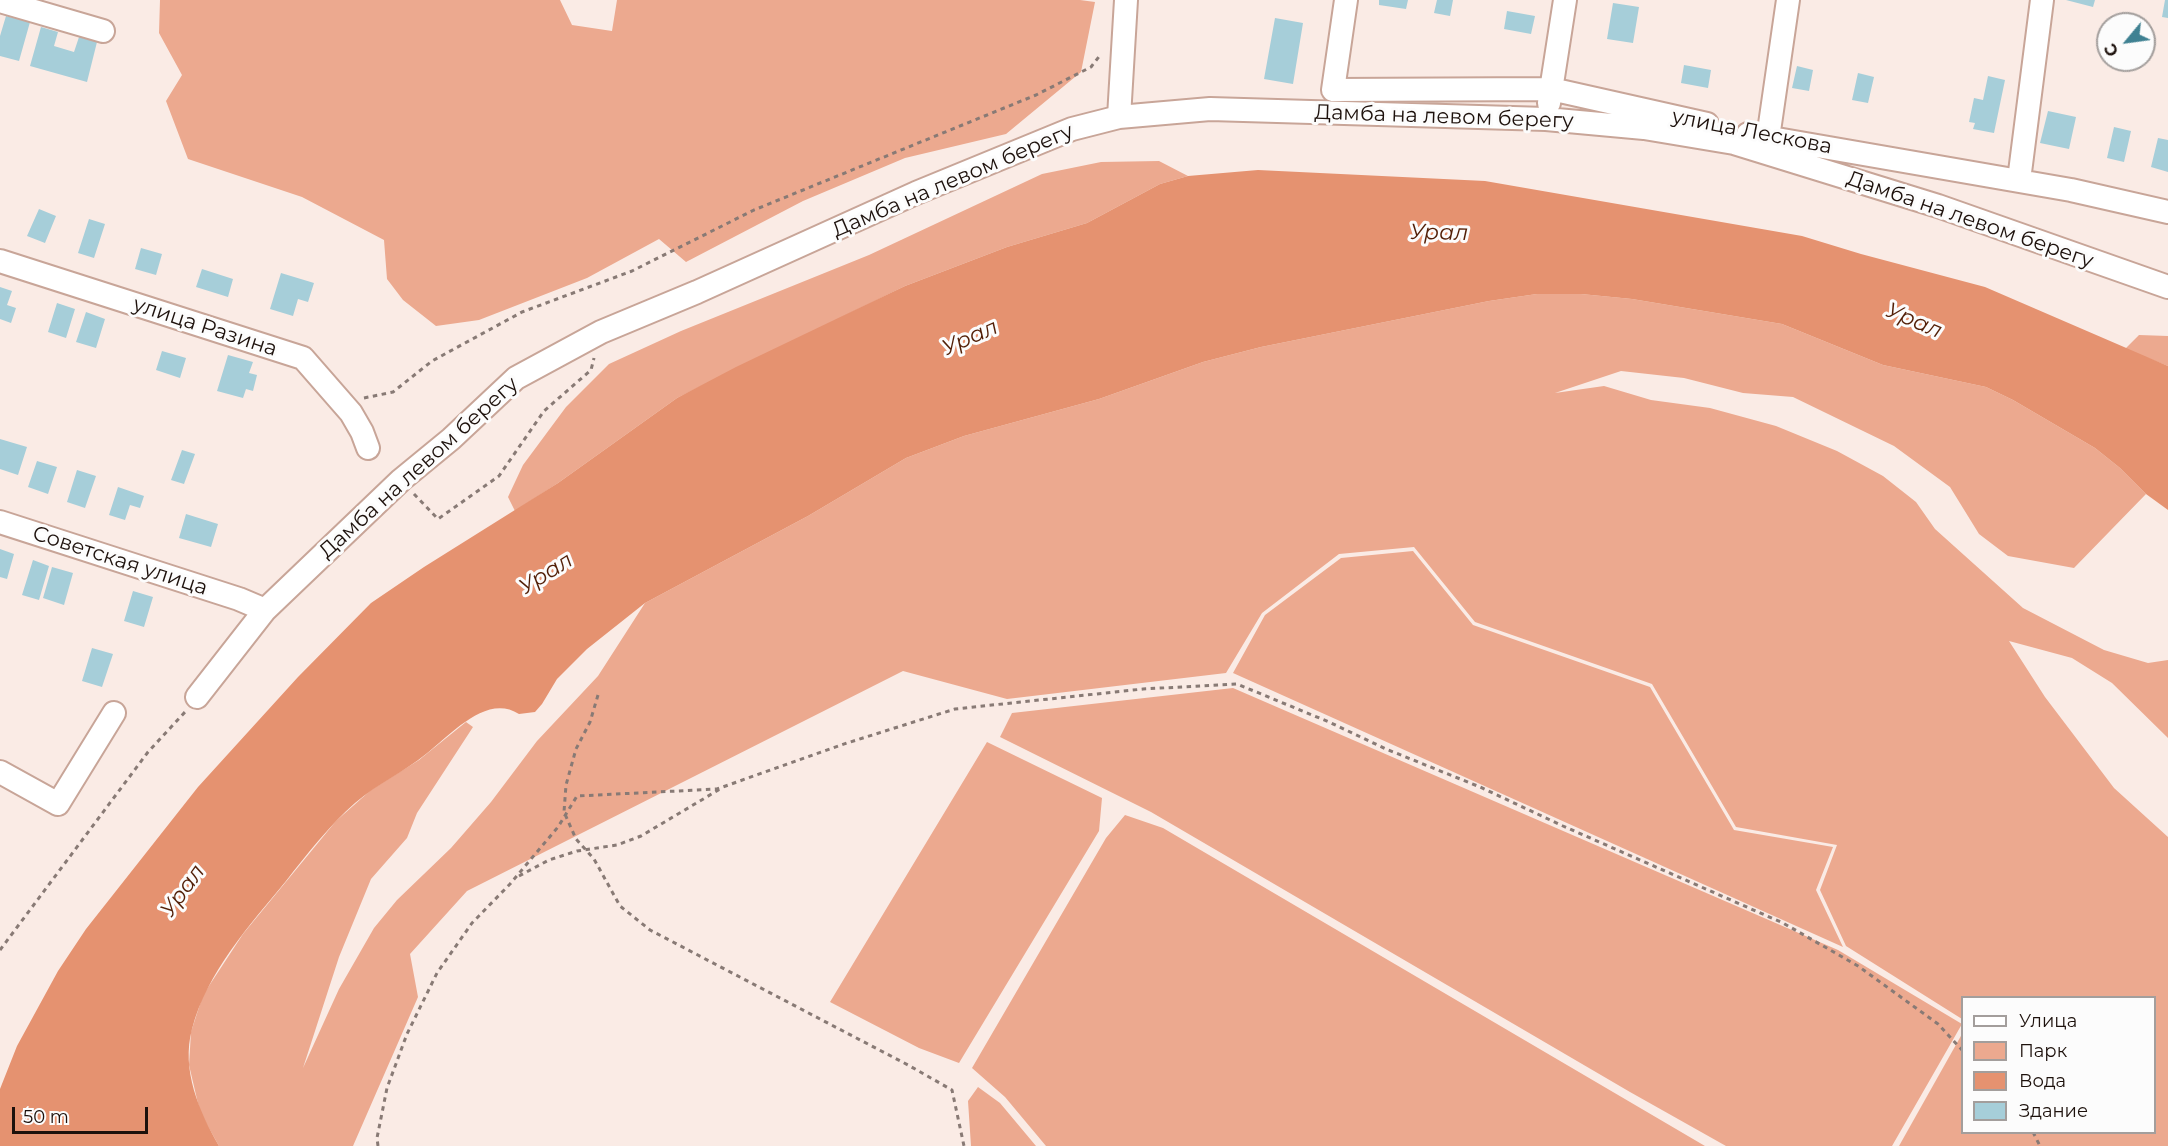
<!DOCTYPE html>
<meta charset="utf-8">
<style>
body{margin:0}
#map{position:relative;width:2168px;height:1146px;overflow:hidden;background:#faebe5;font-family:Montserrat,sans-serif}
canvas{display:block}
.legend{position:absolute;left:1961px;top:996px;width:195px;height:138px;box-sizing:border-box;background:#fcfcfc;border:2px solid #a39e9c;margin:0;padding:8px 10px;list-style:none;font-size:18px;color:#1d110c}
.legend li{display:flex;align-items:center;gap:12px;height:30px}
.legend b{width:30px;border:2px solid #a39e9c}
.north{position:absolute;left:2096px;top:12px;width:60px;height:60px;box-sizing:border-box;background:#fcfcfc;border:2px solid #a39e9c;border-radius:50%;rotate:241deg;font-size:16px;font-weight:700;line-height:24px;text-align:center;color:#1d110c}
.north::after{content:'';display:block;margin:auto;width:21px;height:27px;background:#3f8192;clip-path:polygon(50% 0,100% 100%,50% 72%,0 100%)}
.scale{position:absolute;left:12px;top:1107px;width:136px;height:27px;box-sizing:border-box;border:3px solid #1d110c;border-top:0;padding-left:8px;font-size:18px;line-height:21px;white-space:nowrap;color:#1d110c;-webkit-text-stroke:4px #fcfcfc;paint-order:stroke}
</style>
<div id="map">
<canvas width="2168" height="1146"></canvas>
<ul class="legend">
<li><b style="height:8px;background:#fff"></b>Улица</li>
<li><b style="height:16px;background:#eca98f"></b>Парк</li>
<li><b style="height:16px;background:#e59270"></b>Вода</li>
<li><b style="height:16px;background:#a6ced9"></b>Здание</li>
</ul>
<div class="north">С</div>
<div class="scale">50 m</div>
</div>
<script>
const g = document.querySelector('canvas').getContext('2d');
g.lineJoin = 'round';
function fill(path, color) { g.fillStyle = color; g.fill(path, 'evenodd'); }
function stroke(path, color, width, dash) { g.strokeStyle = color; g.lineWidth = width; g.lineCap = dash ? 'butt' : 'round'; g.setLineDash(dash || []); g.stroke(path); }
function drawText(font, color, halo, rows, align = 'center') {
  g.font = font + ' Montserrat,sans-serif'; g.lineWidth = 6; g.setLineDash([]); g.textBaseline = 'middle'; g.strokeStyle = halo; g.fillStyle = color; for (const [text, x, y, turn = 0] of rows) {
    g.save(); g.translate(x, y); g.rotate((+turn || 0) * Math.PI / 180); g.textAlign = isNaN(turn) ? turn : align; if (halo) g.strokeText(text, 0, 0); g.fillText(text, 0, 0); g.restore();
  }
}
const green = new Path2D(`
 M160 0H560L572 25 612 31 617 0H1080L1095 2 1081 72 1006 134 905 158 803 201 686 262 659 239 587 278 479 320 436 326 403 300 387 279 384 240 302 197 188 159 166 101 182 75 159 33Z
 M1159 161 1188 176 1160 184 1087 223 1007 247 905 286 677 398 558 483 515 511 508 497 523 465 566 407 609 364 681 331 869 255 1042 174 1101 162Z
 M1537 294H1581L1632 299 1782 324 1883 365 1986 387 2013 400 2095 448 2120 468 2146 494 2074 568 2008 556 1979 534 1950 487 1894 446 1793 397 1743 393 1684 378 1621 371 1555 393 1604 386 1651 400 1710 408 1776 426 1837 451 1883 476 1916 502 1935 529 2023 608 2104 650 2148 663 2168 660V738L2112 683 2072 658 2009 641 2045 697 2114 788 2168 837V1146H1899L1962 1034V1132H2154V998H1962V1019L1846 946 1820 890 1837 845 1736 827 1652 684 1475 622 1414 547 1339 554 1262 613 1226 673 1007 699 903 671 467 891 410 954 418 997 353 1146H219L200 1112 189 1065 191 1032 203 995 243 934 336 821 371 790 419 760 466 722 473 727 417 813 407 838 371 879 339 957 303 1068 339 989 374 928 397 900 451 848 491 802 537 741 598 676 645 603 808 516 906 458 964 436 1099 399 1203 362 1261 347 1489 301Z
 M2139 335 2168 336V366L2125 349Z
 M1413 551 1473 625 1650 687 1734 830 1833 847 1816 890 1843 947 1233 673 1265 615 1341 558Z
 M1233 688 1838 950 1962 1024 1892 1146H1726L1630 1092 1151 812 1000 737 1012 713Z
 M987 742 1102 798 1099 831 959 1063 919 1048 830 1002Z
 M1125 815 1163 828 1705 1146H1046L1005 1097 972 1068 1106 838Z
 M978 1087 1000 1103 1036 1146H971L968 1101Z`);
const water = new Path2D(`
 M1258 170 1485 181 1802 236 1861 254 1985 287 2168 366V510L2146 494 2120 468 2095 448 2013 400 1986 387 1883 365 1782 324 1632 299 1581 294H1537L1489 301 1261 347 1203 362 1099 399 964 436 906 458 808 516 645 603 587 649 557 679 542 704 535 712 519 714C486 693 451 735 426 754 404 772 377 784 355 803 329 826 307 854 286 881 249 926 207 972 192 1029 181 1070 199 1111 219 1146H0V1089L17 1046 58 971 86 929 198 787 298 677 371 603 424 567 558 483 677 398 736 367 905 286 1007 247 1087 223 1160 184 1188 176Z`);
const building = new Path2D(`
 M1379 0H1408L1406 9 1379 5Z
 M1437 0H1453L1450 16 1434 13Z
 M2066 0H2095L2093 7Z
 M2165 0H2168V18L2162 17Z
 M1613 3 1639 7 1633 43 1607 39Z
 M1507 11 1535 16 1531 34 1504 29Z
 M6 16 30 22 19 61 0 56V36Z
 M1275 18 1303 23 1293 84 1264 79Z
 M41 27 58 32 54 46 74 52 79 37 97 42 87 82 30 66Z
 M1684 65 1711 70 1708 88 1681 83Z
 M1797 66 1813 70 1809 91 1792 88Z
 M1858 73 1874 77 1868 103 1852 100Z
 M1988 76 2005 80 1994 133 1973 129 1975 123 1969 122 1974 98 1983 100Z
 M2048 111 2076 117 2069 149 2040 143Z
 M2114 127 2131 131 2124 162 2107 158Z
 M2158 138 2168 140V172L2151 167Z
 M39 209 56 216 45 243 27 236Z
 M89 219 105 224 94 258 78 253Z
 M141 248 162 254 156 275 135 269Z
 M202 269 233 279 228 297 196 287Z
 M281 273 314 283 308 302 298 299 293 316 270 309Z
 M0 287 12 291 7 305 16 308 11 323 0 319Z
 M57 303 75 309 66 338 48 332Z
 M86 312 105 319 96 348 76 342Z
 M162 351 186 358 180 378 156 370Z
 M228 355 253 362 249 373 257 375 253 391 246 389 243 398 217 391Z
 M0 439 27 447 18 475 0 469Z
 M182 450 195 454 184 484 171 480Z
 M37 461 57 467 48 494 28 487Z
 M77 470 96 476 85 508 67 502Z
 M118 487 144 496 140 508 130 505 125 520 109 515Z
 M186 514 218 524 211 547 179 538Z
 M0 549 14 554 7 579 0 577Z
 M33 560 49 566 39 600 22 595Z
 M52 567 73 573 64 605 43 598Z
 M133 591 153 597 144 627 124 621Z
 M92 648 113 654 102 687 82 681Z`);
const path = new Path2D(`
 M364 398 393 392 432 361 522 312 632 271 754 210 1036 95 1091 67 1101 54
 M414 494 438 519 499 476 544 411 591 370 594 358
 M598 695 590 722 576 749 566 785 564 812 576 839 594 859 620 906 650 930 908 1065 952 1090 964 1146
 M519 876 549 860 577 851 617 845 641 836 720 789
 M0 950 148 752 185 712
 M2033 1132 2040 1146
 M378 1146 377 1138 387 1088 407 1034 437 973 472 923 510 884 558 827 577 796 717 789 847 743 955 709 1143 689 1237 684 1329 722 1386 749 1480 787 1563 826 1783 923 1858 966 1938 1024 1962 1050`);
const minor = new Path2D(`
 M1346 0 1333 90 1551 89 1707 124
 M0 1 103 31
 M1549 103 1565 0
 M1119 117 1126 0
 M1748 134 2071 190 2168 212
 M1768 138 1788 0
 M2019 180 2042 0
 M0 261 303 358 351 413 362 432 368 448
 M0 522 239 599 265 610
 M197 697 265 610 401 480 451 439 516 378 601 332 697 292 916 193 1072 129 1119 117 1210 109 1546 119 1644 128 1734 143 1938 206 2168 287
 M0 772 58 804 114 713`);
const streetNames = [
 ["Дамба на левом берегу",1444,117,2],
 ["улица Лескова",1752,132,11],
 ["Дамба на левом берегу",953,181,-23],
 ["Дамба на левом берегу",1970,220,19],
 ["улица Разина",205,327,18],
 ["Дамба на левом берегу",419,468,-42],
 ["Советская улица",120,561,18]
];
const waterNames = [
 ["Урал",1439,233,1],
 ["Урал",1914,321,23],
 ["Урал",970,338,-24],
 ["Урал",546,574,-32],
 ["Урал",183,891,-54]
];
fill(green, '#eca98f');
fill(water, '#e59270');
fill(building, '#a6ced9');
stroke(minor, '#c8a598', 26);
stroke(path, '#887a75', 3, [4.5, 4.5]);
stroke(minor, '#fff', 22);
drawText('21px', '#1d110c', '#fcfcfc', streetNames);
drawText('italic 22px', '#521e06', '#fcfcfc', waterNames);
</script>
